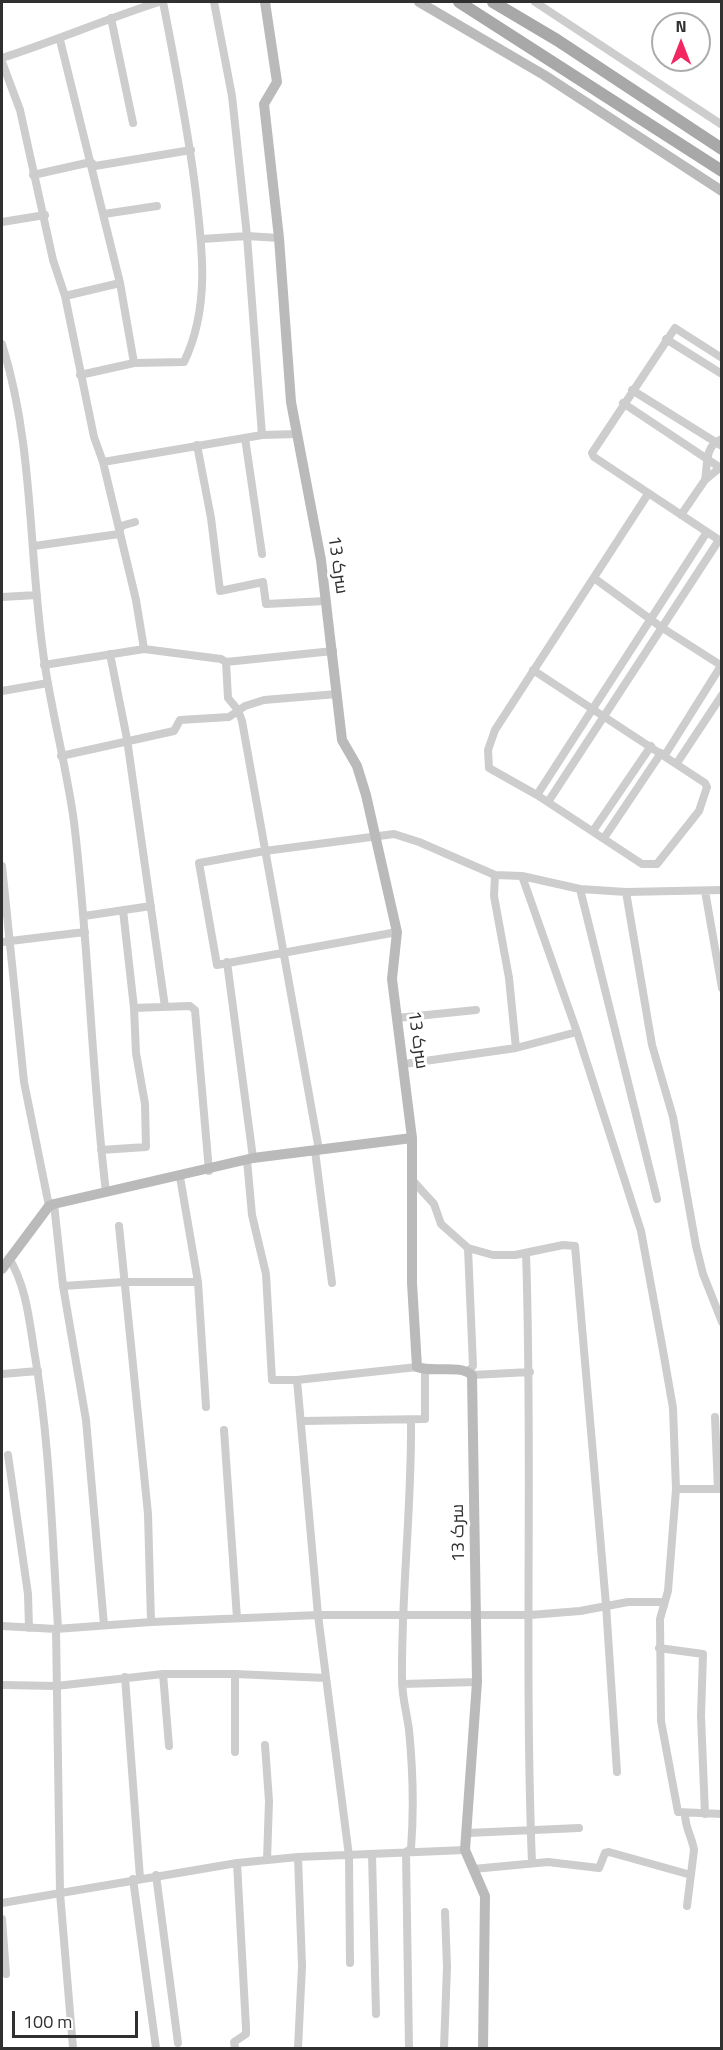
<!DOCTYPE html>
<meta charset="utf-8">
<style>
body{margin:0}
#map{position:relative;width:723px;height:2050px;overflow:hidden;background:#fff;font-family:"Titillium Web",sans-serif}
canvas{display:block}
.frame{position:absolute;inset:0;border:3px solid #303030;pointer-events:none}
.north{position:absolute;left:651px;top:12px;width:60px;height:60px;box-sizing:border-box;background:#fff;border:2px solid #acacac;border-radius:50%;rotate:0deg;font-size:16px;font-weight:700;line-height:24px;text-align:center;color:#303030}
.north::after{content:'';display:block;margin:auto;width:21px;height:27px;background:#f22762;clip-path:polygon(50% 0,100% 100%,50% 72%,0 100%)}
.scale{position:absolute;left:12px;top:2011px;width:126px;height:27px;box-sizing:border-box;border:3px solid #303030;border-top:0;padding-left:8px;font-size:18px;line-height:21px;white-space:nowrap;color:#303030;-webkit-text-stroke:4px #fff;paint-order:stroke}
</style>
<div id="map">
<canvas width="723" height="2050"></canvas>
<div class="frame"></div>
<div class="north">N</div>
<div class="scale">100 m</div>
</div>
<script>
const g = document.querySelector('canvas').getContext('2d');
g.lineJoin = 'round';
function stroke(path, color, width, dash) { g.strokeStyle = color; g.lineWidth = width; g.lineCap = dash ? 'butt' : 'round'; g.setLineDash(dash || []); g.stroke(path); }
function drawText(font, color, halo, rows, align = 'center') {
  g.font = font + ' "Titillium Web",Cairo,sans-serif'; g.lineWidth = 6; g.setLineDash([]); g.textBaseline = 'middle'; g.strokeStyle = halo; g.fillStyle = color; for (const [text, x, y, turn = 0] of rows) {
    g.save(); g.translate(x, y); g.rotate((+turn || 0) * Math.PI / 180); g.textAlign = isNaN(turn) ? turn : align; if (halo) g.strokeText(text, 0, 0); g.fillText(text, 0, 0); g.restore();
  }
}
const street = new Path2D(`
 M214 2 232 96 247 236 262 435
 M535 2 722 125
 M111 18 133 123
 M60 40 120 283 134 363
 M2 58C55 41 106 19 159 2
 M2 62 20 110 53 260 65 296 94 437 103 462 136 600 144 649
 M33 175 91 162 95 166 191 150
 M104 214 157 206
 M2 222 45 215
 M202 239 247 236 279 238
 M65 296 120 283
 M666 339 722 374
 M2 344C35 449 28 559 45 666 53 718 67 770 74 822 89 945 91 1069 106 1192
 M722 358 675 328 592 453 594 457 722 542
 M80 375 134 363 184 362C211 306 202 245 195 186 187 124 175 63 163 2
 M632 390 722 446
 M623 403 722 469
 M245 438 262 554
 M197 445 211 518 220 591 263 582 266 604 326 601
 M103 462 262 435 297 434
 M705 480C708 464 704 446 722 439
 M681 515 705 480 722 466
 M34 546 119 534 121 526 135 522
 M594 578 661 627 722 666
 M2 597 37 595
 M110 654 127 739 165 1007
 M226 662 228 698 238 710 242 721 319 1150
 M44 665 144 649 221 659 226 662 333 651
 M533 670 705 783 707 787 699 811 657 864H642L537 795 489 768 488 750 495 730 648 494
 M2 691 48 683
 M665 755 722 664
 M61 756 174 731 180 720 229 717 245 706 264 700 337 694
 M677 763 722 695
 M537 795 707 532
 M548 802 719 540
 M593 831 651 746
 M604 838 661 753
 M2 866 24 1082 49 1206
 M495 875 494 896 509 978 516 1048
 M522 876 577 1032 641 1231 662 1345 673 1408 676 1489 668 1591 660 1619 661 1721 678 1812 722 1814
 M580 889 657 1199
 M705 891 722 988
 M626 892 652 1045 673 1117 696 1246 703 1274 722 1322
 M84 916 151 906
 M397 932 217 965 199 863 265 851 394 834 419 842 495 875 522 876 580 889 626 892 722 890
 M2 942 85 932
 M227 962 253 1158
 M134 1008 190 1006 195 1010 209 1171
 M397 1018 476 1010
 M404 1064 516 1048 577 1032
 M101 1150 146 1147 145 1104 136 1053 134 1008 123 910
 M315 1151 332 1283
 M247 1160 252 1215 266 1274 272 1380H297
 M180 1177 198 1282 206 1407
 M414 1182 434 1204 441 1224 468 1248 493 1255H515L563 1245 575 1246 606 1605 617 1772
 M54 1204 63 1286 86 1420 104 1625
 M119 1226 148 1514 151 1622
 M526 1253C533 1456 524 1660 532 1863
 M9 1258C26 1286 29 1318 34 1350 50 1441 52 1535 58 1627
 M63 1286 124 1282H198
 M468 1372 473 1366 468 1248
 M2 1374 38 1371
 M472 1375 530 1372
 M715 1417 718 1489
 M302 1421 425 1419V1370
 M224 1430 237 1618
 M8 1455 28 1594 29 1628
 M676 1489H722
 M2 1626 56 1629 151 1622 318 1615H530L580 1611 628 1602H661L664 1605
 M56 1629 60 1893 73 2048
 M659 1648 703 1654 701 1716 705 1814
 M163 1674 169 1746
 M235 1674V1752
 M125 1677 140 1878
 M402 1684 477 1682
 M2 1685 56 1686 163 1674H235L326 1678
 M265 1745 269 1801 267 1860
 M685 1814C685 1828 692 1837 694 1850L687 1906
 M468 1833 579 1828
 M372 1854 376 2014
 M473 1869 548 1862 599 1868 605 1853 609 1852 691 1875
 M156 1875 178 2043
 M133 1879 156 2048
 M2 1903 237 1863 298 1857 465 1850
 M2 1919 6 1974
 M350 1963 349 1856 318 1615 297 1380 417 1367
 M235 2048 234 2042 246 2034V2028L237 1863
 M298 2048 302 1966 298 1857
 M409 2048 406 1852 411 1849C414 1810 413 1770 409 1730 407 1714 402 1697 402 1680 401 1593 412 1507 411 1420
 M444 2048 447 1967 445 1912`);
const secondary = new Path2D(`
 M265 2 277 82 264 104 279 238 291 402 321 560 342 740 357 766 366 795 397 932 392 979 412 1138V1283L417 1367C433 1373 459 1364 472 1375L477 1682 465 1850 485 1896 483 2048
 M419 2 544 75 722 191
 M2 1269 49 1206 54 1204 253 1158 412 1138`);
const primary = new Path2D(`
 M459 2 722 171
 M493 2 557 40 722 149`);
const streetNames = [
 ["سرک 13",337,565,82],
 ["سرک 13",417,1040,82],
 ["سرک 13",459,1533,-91]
];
stroke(street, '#cdcdcd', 8);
stroke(secondary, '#bababa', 10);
stroke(primary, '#a8a8a8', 12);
drawText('18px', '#303030', '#fff', streetNames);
</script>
